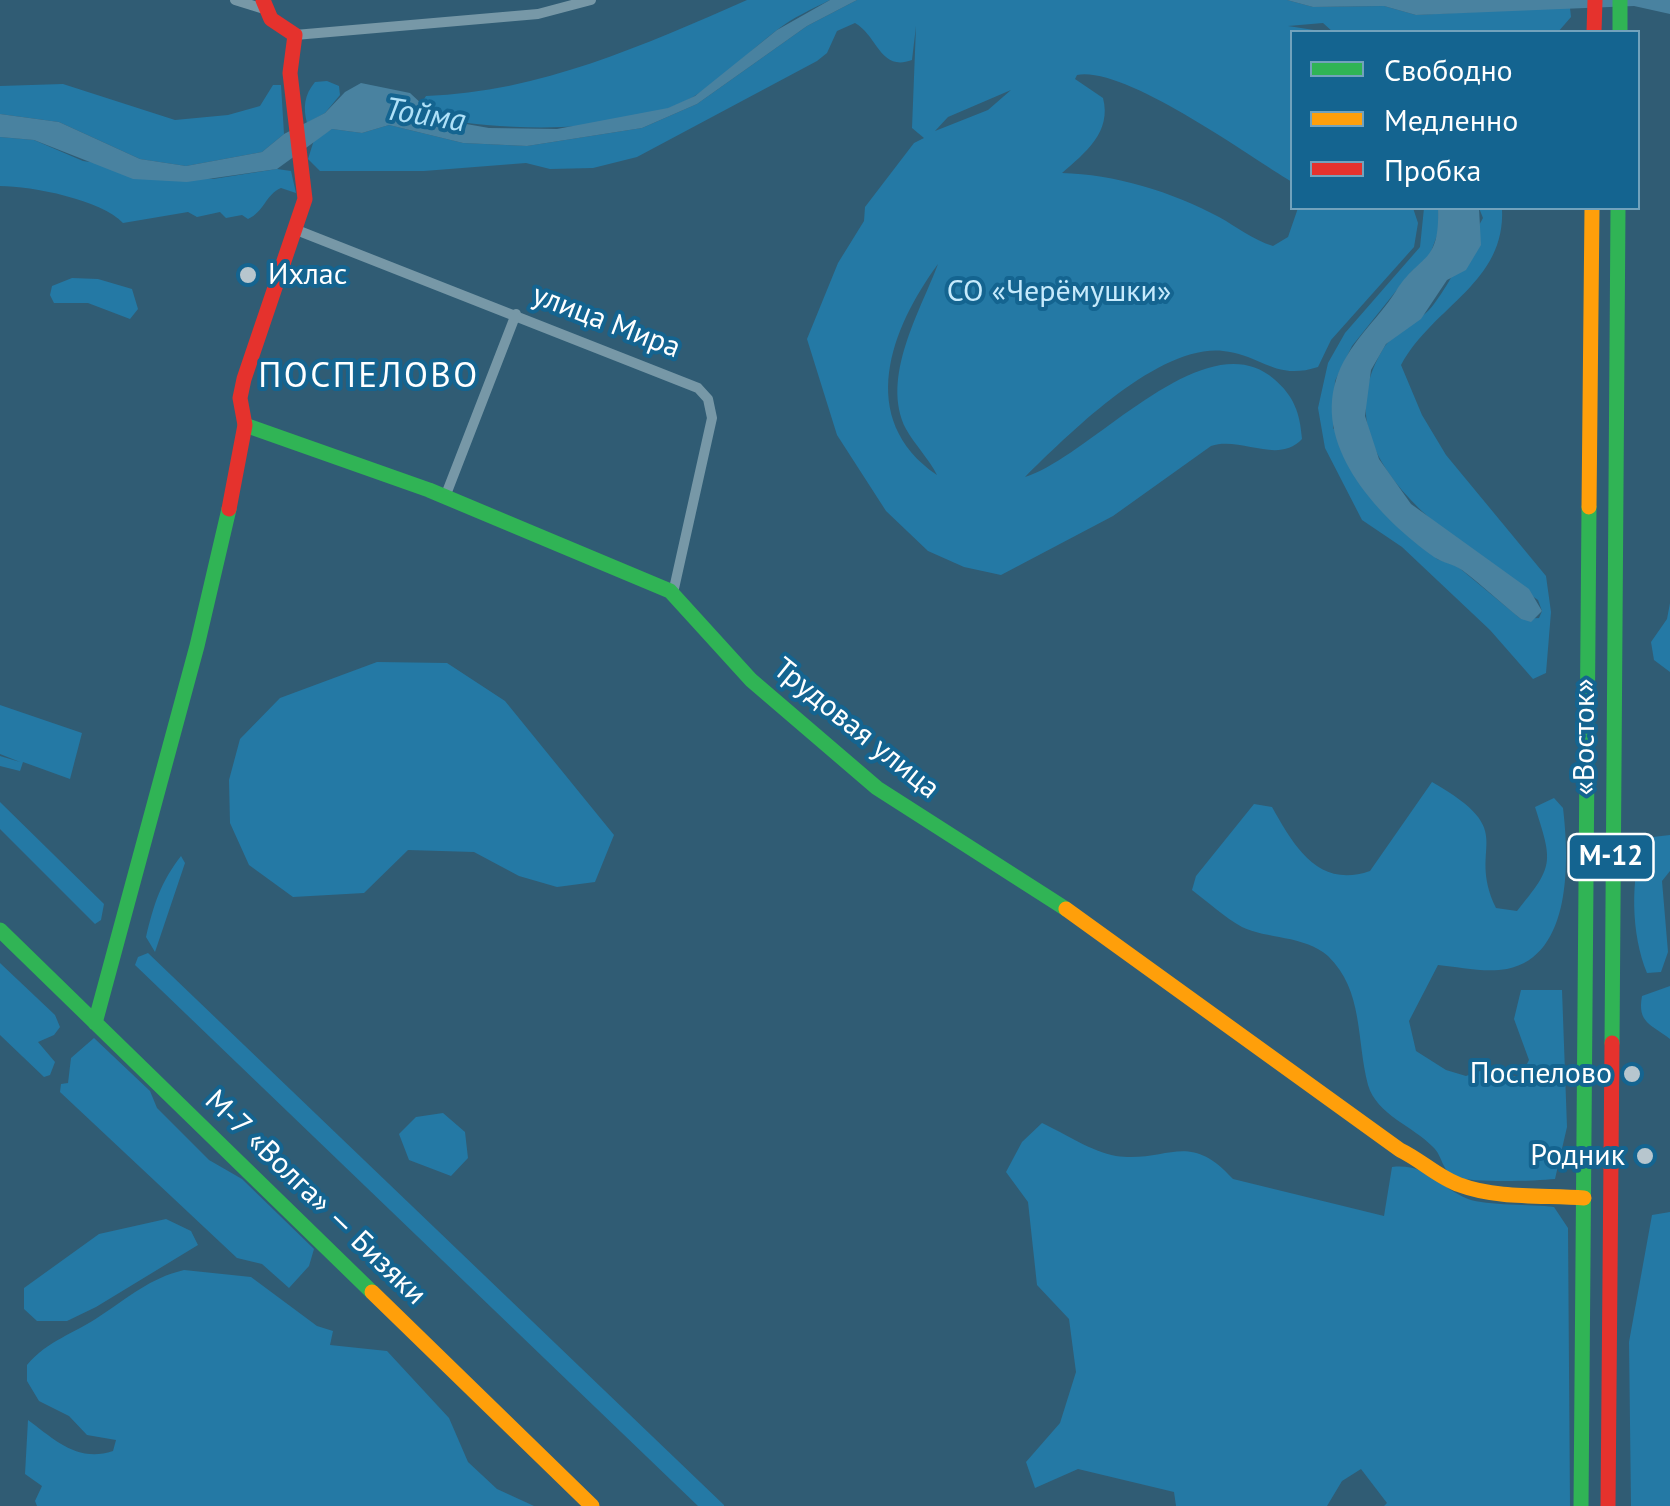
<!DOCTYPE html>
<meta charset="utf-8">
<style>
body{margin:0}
#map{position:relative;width:1670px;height:1506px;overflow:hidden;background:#305c74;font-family:"PT Sans",sans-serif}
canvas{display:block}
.legend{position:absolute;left:1290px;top:30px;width:350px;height:180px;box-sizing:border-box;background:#146490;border:2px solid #72a2bc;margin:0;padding:12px 18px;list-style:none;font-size:30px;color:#fff}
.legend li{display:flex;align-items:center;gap:20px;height:50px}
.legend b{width:50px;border:2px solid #72a2bc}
</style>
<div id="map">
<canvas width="1670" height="1506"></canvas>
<ul class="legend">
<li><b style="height:12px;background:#30b455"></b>Свободно</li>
<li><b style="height:12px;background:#ff9f0a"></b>Медленно</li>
<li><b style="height:12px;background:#e5322d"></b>Пробка</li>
</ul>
</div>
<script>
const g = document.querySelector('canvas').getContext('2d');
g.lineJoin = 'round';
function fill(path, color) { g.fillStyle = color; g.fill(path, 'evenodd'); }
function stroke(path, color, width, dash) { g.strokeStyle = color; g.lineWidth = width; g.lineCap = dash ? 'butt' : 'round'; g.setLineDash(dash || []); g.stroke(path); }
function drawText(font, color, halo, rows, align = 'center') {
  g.font = font + ' "PT Sans",sans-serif'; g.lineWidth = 8; g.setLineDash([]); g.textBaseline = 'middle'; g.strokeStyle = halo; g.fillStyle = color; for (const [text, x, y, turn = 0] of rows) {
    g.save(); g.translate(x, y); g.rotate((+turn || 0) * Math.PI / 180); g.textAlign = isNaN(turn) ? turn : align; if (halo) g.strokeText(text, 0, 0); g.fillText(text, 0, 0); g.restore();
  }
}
const green = new Path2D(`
 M747 0H830C812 9 792 18 777 30 749 51 723 79 693 97 626 135 511 131 438 119L428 114 422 102 426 96C540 92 644 45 747 0Z
 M857 0H1287L1313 7 1384 6 1416 15 1565 7 1570 8 1571 17 1558 32H1333L1323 23 1288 26 1327 32H1292V182C1247 155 1125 66 1077 75L1075 79 1103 98C1112 132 1085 153 1062 173 1113 174 1173 192 1219 217 1237 227 1253 240 1273 246L1288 237 1298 208H1413L1418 223 1414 247 1331 340 1318 367C1275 381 1262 355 1223 351 1158 344 1068 435 1025 477 1091 457 1204 319 1274 379 1294 396 1300 413 1302 439 1278 465 1241 436 1211 446L1113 516 1001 575 964 567 928 551 886 511 837 435 807 339 838 263 864 221 865 207 914 143 924 138 912 128 916 26 912 60C880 72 878 36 855 23L837 31 827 53 817 61 637 157 593 168 550 169 526 163 424 171H320L308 159 314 140 332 129 362 133 389 125 463 143 527 146 642 128 697 104 807 26ZM1011 90 988 110 935 131 948 117ZM938 264C920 312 880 378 906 429 915 445 929 459 937 475 855 419 891 328 938 264Z
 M327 81 339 86 340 95 325 113 307 123C303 108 304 95 315 82Z
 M63 84 175 120 228 115 260 106 273 85H281L284 134 262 152 186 166 140 159 59 122 0 114V86Z
 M0 137 34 140 83 161 213 179 277 169 291 171 296 193 281 188C266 194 264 212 248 219L242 215 226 218 220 212 197 217 188 212 123 223C102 200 32 186 0 186Z
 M1424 208H1438L1439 230 1428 260 1412 271 1352 346 1335 381 1333 428 1437 559 1457 566 1521 619 1539 618 1542 611 1538 600C1464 544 1315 462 1383 349 1394 331 1420 323 1434 304 1453 279 1467 246 1483 218L1479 208H1502C1506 283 1434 305 1401 365L1422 415 1446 455 1546 576 1551 612 1546 673 1533 679 1490 630 1402 547 1362 520 1325 448 1318 408 1328 363 1345 333 1420 247Z
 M72 278 98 279 132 289 138 309 130 319 88 303H54L50 295 52 286Z
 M1670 603V672L1654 660 1651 642 1667 619Z
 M377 662 447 663 505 701 614 835 595 882 557 887 519 876 474 852 408 850 364 893 293 897 249 865 230 823 229 780 240 739 280 698Z
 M0 705 82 733 70 779 23 762 20 771 0 766V756L20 762 0 754Z
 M1432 782C1523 834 1465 843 1496 908L1517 911C1554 866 1553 863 1535 807L1554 798 1563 808C1569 858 1573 956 1507 969 1485 973 1459 967 1438 965L1409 1021 1416 1051 1446 1070 1466 1076 1488 1068 1520 1078 1529 1060 1514 1019 1521 990H1562L1567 1127 1555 1179C1535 1181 1472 1183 1456 1177 1441 1171 1443 1156 1433 1147 1413 1126 1377 1115 1368 1085 1356 1040 1364 991 1328 956 1304 935 1266 939 1242 927 1224 917 1208 902 1192 890L1196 876 1254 804 1272 807C1294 846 1318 889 1370 871Z
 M0 802 104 904 101 920 95 924 0 829Z
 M1670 835V871L1662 881 1668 952 1661 972 1647 973C1631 934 1630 879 1644 838Z
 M181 856 185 863 155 952 146 937C154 903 161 882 181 856Z
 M148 953 724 1505V1506H698L135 965 138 957Z
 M0 963 55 1015 60 1027 54 1035 38 1042 55 1062 50 1075 44 1077 0 1035Z
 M1670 986V1039C1651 1024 1637 1023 1642 996Z
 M94 1038 150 1091 157 1108 209 1160 242 1179 314 1249 309 1266 289 1288 262 1264 237 1258 60 1092 61 1084 68 1083 71 1058Z
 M443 1113 465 1132 468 1158 451 1176 409 1160 399 1134 416 1117Z
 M1042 1123C1064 1133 1092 1152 1116 1156 1168 1163 1188 1129 1233 1179L1384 1216 1392 1167C1428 1163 1438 1187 1468 1199 1487 1206 1532 1204 1554 1207L1568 1228 1570 1506H1384L1387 1503 1361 1469 1342 1481 1327 1506H1176L1174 1492 1078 1469 1035 1488 1026 1462 1060 1423 1076 1372 1069 1319 1037 1285 1028 1202 1006 1172 1022 1142Z
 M1670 1212V1506H1631L1629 1342 1652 1215Z
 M166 1219 191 1231 198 1245 96 1307 67 1321H37L24 1309V1288L99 1234Z
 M184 1270 251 1277 317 1326 333 1331 330 1345 387 1351 449 1418 468 1462 497 1489 534 1506H37L35 1501 42 1486 25 1474 28 1420C55 1440 78 1463 113 1451L116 1440 87 1435 69 1416 39 1401 27 1381V1365C48 1340 74 1334 100 1316 129 1297 150 1278 184 1270Z`);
const water = new Path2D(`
 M830 0H857L807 26 697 104 642 128 527 146 463 143 389 125 362 133 332 129 277 169 187 182 133 179 34 140 0 137V114L59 122 140 159 186 166 262 152 284 134 325 113 345 92 361 83 410 93 438 119 489 128 557 129 668 108 695 96 777 30Z
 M1287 0H1670V14L1634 6 1416 15 1384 6 1313 7Z
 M1438 208H1479L1481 245 1466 270 1447 280 1421 319 1386 344 1371 370 1365 416 1379 459 1411 504 1529 589 1542 611 1531 622 1521 619C1501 603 1482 585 1462 570 1453 564 1443 563 1434 557 1381 519 1314 450 1336 380 1347 344 1377 321 1396 291 1420 253 1440 265 1438 208Z`);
const street = new Path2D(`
 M235 0 264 9
 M295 35 538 14 591 0
 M294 229 698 388 708 399 712 418 673 593
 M445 497 516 314`);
const fast = new Path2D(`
 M1620 0V32
 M245 425 429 490 670 591 751 680 877 788 1066 909
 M0 930 372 1292
 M95 1023 197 646 229 509
 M1612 1043 1618 208
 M1581 1506 1589 507`);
const slow = new Path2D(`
 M1589 507 1592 208
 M1066 909 1400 1150C1421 1160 1439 1178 1460 1185 1497 1199 1545 1195 1584 1198
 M372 1292 592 1506`);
const jam = new Path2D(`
 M1594 32 1595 0
 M229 509 245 425 240 398 244 379 305 199 290 73 295 35 271 19 263 0
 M1608 1506 1612 1043`);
const markers = [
 [248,275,10,"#b7c6ce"],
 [1632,1074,10,"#b7c6ce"],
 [1645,1156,10,"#b7c6ce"]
];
const shields = [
 [1611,857,85]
];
const shieldNames = [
 ["М-12",1611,857]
];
const poiNames = [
 ["Ихлас",268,275,"left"],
 ["Поспелово",1612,1074],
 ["Родник",1625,1156]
];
const parkNames = [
 ["СО «Черёмушки»",1059,292]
];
const streetNames = [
 ["улица Мира",606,322,21],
 ["Трудовая улица",856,729,39],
 ["«Восток»",1585,737,-90],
 ["М-7 «Волга» — Бизяки",315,1198,44]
];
const waterNames = [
 ["Тойма",425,116,9]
];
const quarterNames = [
 ["ПОСПЕЛОВО",369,377]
];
fill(green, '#2479a5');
fill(water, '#4982a0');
stroke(street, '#7798a7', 10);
stroke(fast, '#30b455', 15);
stroke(slow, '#ff9f0a', 15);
stroke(jam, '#e5322d', 15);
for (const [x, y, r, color] of markers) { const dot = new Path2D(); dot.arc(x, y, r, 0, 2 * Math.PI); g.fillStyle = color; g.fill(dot); stroke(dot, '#146490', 4); }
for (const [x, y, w] of shields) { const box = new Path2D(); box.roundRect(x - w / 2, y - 23, w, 46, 8); g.fillStyle = '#146490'; g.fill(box); stroke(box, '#fff', 2.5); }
drawText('bold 28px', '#fff', null, shieldNames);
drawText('30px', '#fff', '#146490', poiNames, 'right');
drawText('30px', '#c6eafc', '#146490', parkNames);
drawText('30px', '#fff', '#146490', streetNames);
drawText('italic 32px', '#afe1f8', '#146490', waterNames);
g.letterSpacing = '2.5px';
drawText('35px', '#fff', '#146490', quarterNames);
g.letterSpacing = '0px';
</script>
